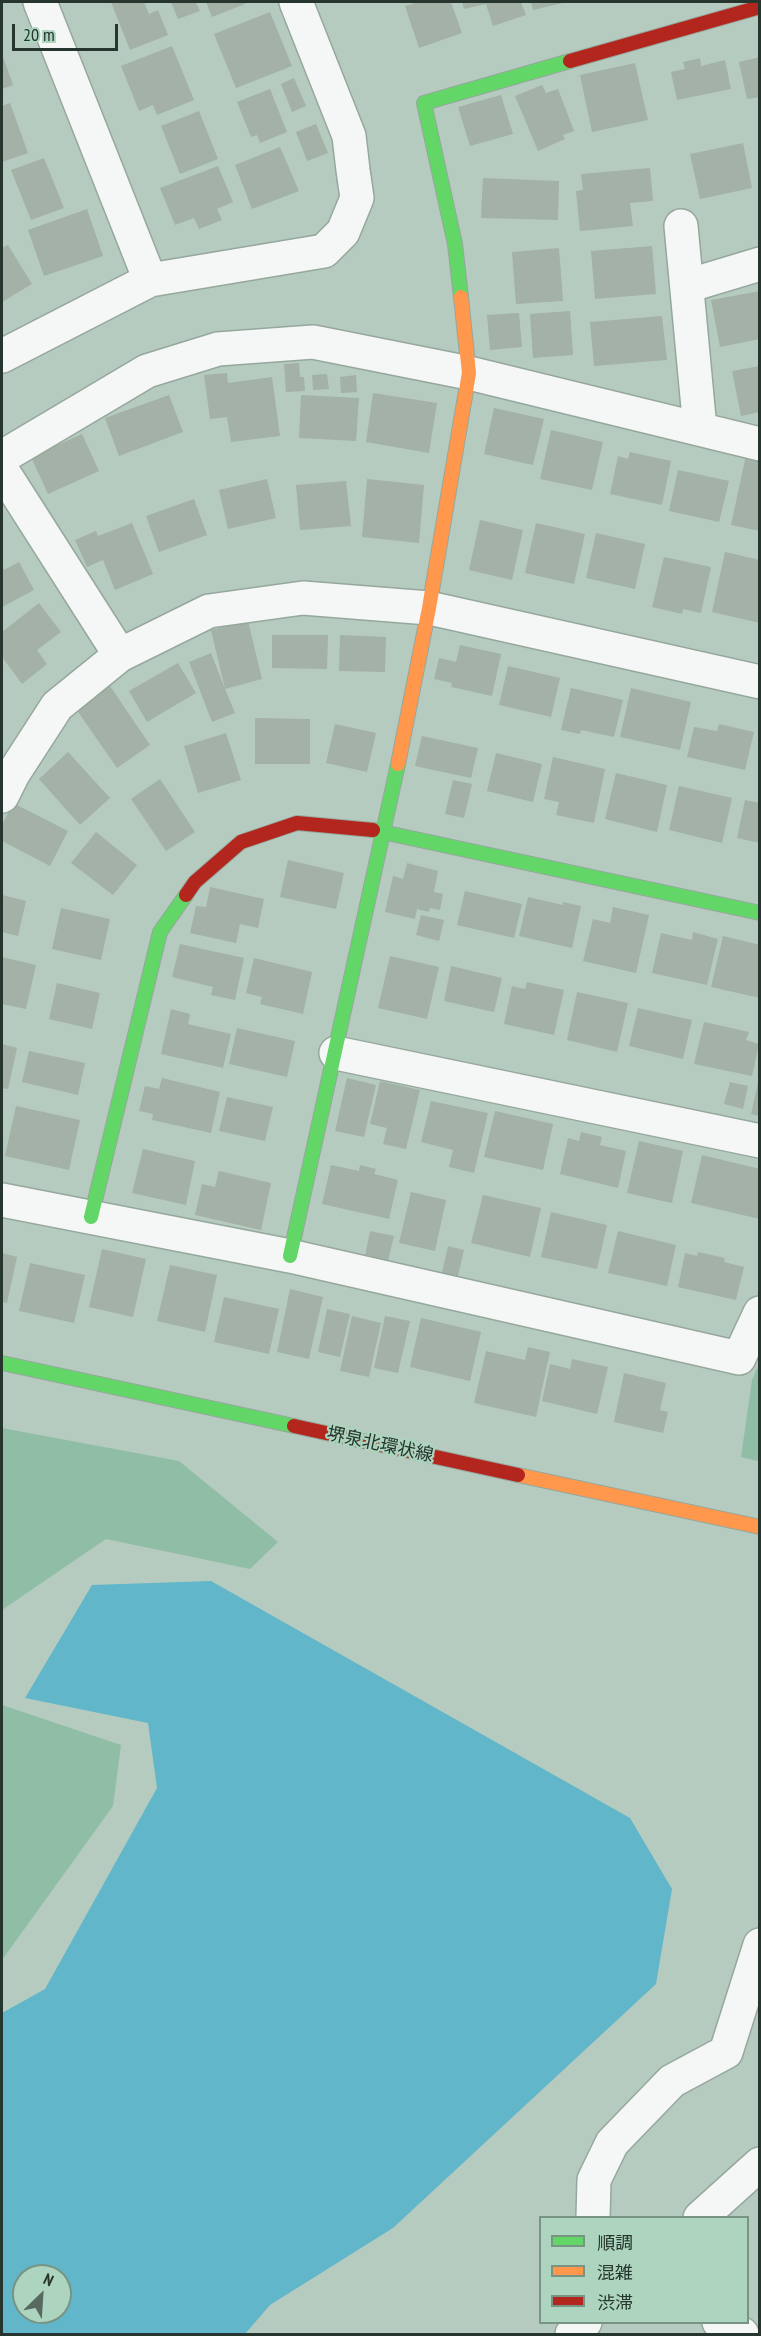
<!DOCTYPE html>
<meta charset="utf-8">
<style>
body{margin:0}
#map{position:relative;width:761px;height:2336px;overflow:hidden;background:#b6cbbf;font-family:"PT Sans Narrow","Noto Sans JP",sans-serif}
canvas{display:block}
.frame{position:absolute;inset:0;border:3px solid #26352d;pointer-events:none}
.legend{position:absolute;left:539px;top:2216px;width:210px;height:108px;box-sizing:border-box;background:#add4be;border:2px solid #779484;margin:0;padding:8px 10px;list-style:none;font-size:18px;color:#26352d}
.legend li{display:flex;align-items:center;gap:12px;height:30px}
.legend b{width:30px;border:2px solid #779484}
.north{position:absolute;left:12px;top:2264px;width:60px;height:60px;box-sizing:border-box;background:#add4be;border:2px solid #779484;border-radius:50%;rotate:25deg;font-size:16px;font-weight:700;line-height:24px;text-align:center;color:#26352d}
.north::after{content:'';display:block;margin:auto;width:21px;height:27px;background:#586a60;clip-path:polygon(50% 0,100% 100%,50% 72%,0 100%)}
.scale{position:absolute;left:12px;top:24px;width:106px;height:27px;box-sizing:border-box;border:3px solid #26352d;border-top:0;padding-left:8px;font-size:18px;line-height:21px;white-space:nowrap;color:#26352d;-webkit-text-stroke:4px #add4be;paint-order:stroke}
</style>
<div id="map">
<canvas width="761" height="2336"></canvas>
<div class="frame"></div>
<ul class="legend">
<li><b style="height:8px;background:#63d668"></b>順調</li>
<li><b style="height:8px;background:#ff974d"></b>混雑</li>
<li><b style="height:8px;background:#b3261e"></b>渋滞</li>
</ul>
<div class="north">N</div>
<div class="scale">20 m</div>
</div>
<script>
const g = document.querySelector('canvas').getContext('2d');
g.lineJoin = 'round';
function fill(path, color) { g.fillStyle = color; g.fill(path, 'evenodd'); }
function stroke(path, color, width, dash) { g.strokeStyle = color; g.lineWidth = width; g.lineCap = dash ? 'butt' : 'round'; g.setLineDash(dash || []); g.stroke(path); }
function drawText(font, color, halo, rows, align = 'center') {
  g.font = font + ' "PT Sans Narrow","Noto Sans JP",sans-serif'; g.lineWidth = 4.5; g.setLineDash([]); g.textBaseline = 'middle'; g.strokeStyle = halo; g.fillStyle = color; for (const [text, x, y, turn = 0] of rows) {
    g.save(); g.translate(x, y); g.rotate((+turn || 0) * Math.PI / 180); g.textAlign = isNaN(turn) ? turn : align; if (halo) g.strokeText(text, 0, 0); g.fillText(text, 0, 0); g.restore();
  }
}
const green = new Path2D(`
 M759 1364 760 1460 757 1461 741 1457 752 1380Z
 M2 1428 179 1461 278 1542 250 1569 106 1539 2 1610Z
 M2 1705 121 1745 113 1806 2 1960Z`);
const water = new Path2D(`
 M211 1581 630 1818 672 1889 656 1984 393 2228 270 2305 245 2334H2V2013L45 1989 157 1788 148 1723 25 1698 92 1585ZM24 2276H60V2312H24Z`);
const building = new Path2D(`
 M111 2H144L149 14 158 10 168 35 130 50Z
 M171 2H196L200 11 178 19Z
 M206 2H244L245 4 212 17Z
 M418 2H451L462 33 419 48 405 6Z
 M462 2H521L526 15 493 26 486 4 464 9Z
 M531 2H567L533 10Z
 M270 12 292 66 236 88 214 34Z
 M172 46 194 100 157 115 153 105 139 111 121 66Z
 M2 54 13 85 2 89Z
 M760 57V97L747 99 739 62Z
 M700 58 701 66 725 60 731 89 677 100 671 72 685 69 683 62Z
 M635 63 648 120 592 132 580 75Z
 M294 78 306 106 292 112 281 84Z
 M542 85 546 93 558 89 574 131 563 135 565 139 538 151 515 96Z
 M270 89 287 132 260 143 257 135 251 137 237 102Z
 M501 95 513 134 470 146 458 107Z
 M10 103 28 153 2 162V106Z
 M199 111 218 159 180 174 161 126Z
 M316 124 328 153 307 161 296 132Z
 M743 143 752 188 700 199 690 154Z
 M280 147 299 191 252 209 235 165Z
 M44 158 64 208 31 220 11 170Z
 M218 166 233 202 217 209 222 220 199 229 194 218 175 225 160 188Z
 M650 168 653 201 630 203 633 226 580 231 576 191 583 190 581 174Z
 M483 178 559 181 558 220 481 218Z
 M87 209 103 256 44 276 28 230Z
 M8 245 32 284 2 302V248Z
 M652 246 656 294 595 299 591 251Z
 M559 248 563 301 516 304 512 252Z
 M760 291V339L720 347 711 300Z
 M570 311 573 355 533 358 530 314Z
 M519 313 522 347 490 350 487 315Z
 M662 316 667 360 594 366 590 322Z
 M299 363 300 377H304L305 391 286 392 284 364Z
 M760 366V412L741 416 732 371Z
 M227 373 228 383 272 377 280 436 231 442 227 417 210 419 204 375Z
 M327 374 329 389 313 390 312 375Z
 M356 375 357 392 341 393 340 377Z
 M373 393 437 403 429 453 366 442Z
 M169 395 183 432 119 456 105 418Z
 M301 395 359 398 356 441 299 438Z
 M494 408 544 419 533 465 484 454Z
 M551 430 603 442 592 490 540 479Z
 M82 434 99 471 48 494 31 457Z
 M630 452 671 461 662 505 610 494 618 456 628 459Z
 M746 455 760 458V531L731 525Z
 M678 470 729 481 719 522 669 511Z
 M267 479 276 518 228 529 219 490Z
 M367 479 424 485 419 543 362 537Z
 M346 481 351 526 300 530 296 485Z
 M194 499 207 535 159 552 146 516Z
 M480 520 523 530 512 580 469 570Z
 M132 523 153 574 115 590 103 560 87 567 75 540 96 531 98 536Z
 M536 523 585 534 574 584 525 573Z
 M596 533 645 544 635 589 586 578Z
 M725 552 760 560V623L712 612Z
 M664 557 711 567 701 613 683 609 682 614 652 607Z
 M19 562 34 590 2 607V565L4 570Z
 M39 603 61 632 37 650 47 664 22 684 2 657V632Z
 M248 621 262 679 225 689 235 713 212 722 189 662 211 653 225 689 211 630Z
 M272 635H328L327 669 272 668Z
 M340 635 386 637 385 672 339 671Z
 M460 645 501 654 492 696 451 687 452 683 434 679 439 658 456 662Z
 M178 663 196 693 147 722 129 691Z
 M508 666 560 678 551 717 499 705Z
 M108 683 150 745 117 768 74 706Z
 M571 688 623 700 614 737 581 730 580 734 561 730Z
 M631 688 691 702 680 750 620 737Z
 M255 718 310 719V764H255Z
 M335 724 376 733 367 772 326 763Z
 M719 724 754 732 745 770 687 757 694 727 717 731Z
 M226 733 241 780 198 793 184 746Z
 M422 736 478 748 471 778 415 766Z
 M68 752 110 798 80 825 39 779Z
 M496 753 542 764 533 802 487 791Z
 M553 757 605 769 594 823 556 815 559 802 544 799Z
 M616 773 667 785 657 832 605 819Z
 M160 779 195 832 166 851 131 799Z
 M453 780 472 784 464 818 445 814Z
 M679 786 732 798 722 843 669 830Z
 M745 800 760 803V843L737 838Z
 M13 803 68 831 50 866 2 841V825Z
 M96 832 137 865 113 895 71 863Z
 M288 860 344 873 336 909 280 897Z
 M407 863 438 871 434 892 443 894 440 910 430 908 429 912 417 909 415 919 385 912 393 876 403 879Z
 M210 887 264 899 258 928 240 924 236 943 190 933 196 906 206 907Z
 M465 891 522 904 514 938 457 925Z
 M2 895 26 901 18 936 2 932Z
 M528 897 563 905V902L581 906 572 948 519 936Z
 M613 907 649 915 636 973 583 961 593 919 610 923Z
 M61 908 110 919 101 960 52 949Z
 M421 915 444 920 439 941 416 935Z
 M693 932 718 939 707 985 652 973 661 933 692 940Z
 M723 936 760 945V998L711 987Z
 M180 944 244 958 235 1000 211 995 213 987 172 977Z
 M390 956 439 967 427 1019 378 1008Z
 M2 957 36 965 26 1009 2 1004Z
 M254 958 312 972 303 1014 260 1004 262 997 246 993Z
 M451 966 502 978 494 1012 444 1001Z
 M527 982 564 990 554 1035 504 1024 512 986 525 989Z
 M57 983 100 993 92 1029 49 1019Z
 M577 992 628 1003 617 1052 567 1040Z
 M638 1008 692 1020 683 1059 629 1046Z
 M171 1009 190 1014 188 1024 231 1034 223 1068 161 1054Z
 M704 1022 749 1032 746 1040 759 1044 752 1076 694 1064Z
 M237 1028 295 1041 287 1077 229 1064Z
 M2 1044 17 1048 8 1089 2 1088Z
 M29 1051 85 1063 78 1095 22 1082Z
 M162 1078 220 1092 211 1133 152 1120 153 1114 139 1111 145 1086 159 1089Z
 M347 1078 376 1085 364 1137 335 1131Z
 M759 1078H760V1116L751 1114Z
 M380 1081 420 1090 406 1149 383 1144 387 1128 370 1124Z
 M730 1082 748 1086 743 1109 724 1104Z
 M227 1097 273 1107 265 1141 219 1131Z
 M431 1101 488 1113 474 1173 449 1167 453 1150 421 1142Z
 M16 1106 80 1120 69 1170 5 1156Z
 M495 1111 553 1124 543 1170 484 1157Z
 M581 1132 602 1137 600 1145 626 1151 618 1188 560 1174 568 1138 579 1141Z
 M639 1141 683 1151 672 1203 627 1193Z
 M143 1149 195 1161 186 1205 132 1193Z
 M702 1155 760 1169V1219L691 1203Z
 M331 1165 359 1171 360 1165 376 1169 374 1174 398 1180 389 1219 322 1204Z
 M219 1171 271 1183 261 1230 195 1215 202 1184 215 1187Z
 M411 1192 446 1200 435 1251 399 1243Z
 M483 1195 541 1208 530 1257 471 1243Z
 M551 1212 607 1225 597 1269 541 1257Z
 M370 1231 394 1236 388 1261 365 1256Z
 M618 1231 676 1245 667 1286 608 1273Z
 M448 1246 464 1250 457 1280 441 1277Z
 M102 1249 146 1259 133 1317 89 1307Z
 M698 1252 725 1258 724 1262 744 1267 736 1300 678 1287 685 1253 697 1256Z
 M2 1253 17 1257 7 1303 2 1302Z
 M30 1263 85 1275 74 1323 19 1311Z
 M170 1265 217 1275 205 1332 157 1321Z
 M290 1289 323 1297 309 1359 277 1352Z
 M224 1297 279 1309 269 1354 214 1342Z
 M327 1309 350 1314 340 1357 318 1352Z
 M352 1316 381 1323 369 1377 340 1371Z
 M385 1316 410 1321 398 1373 374 1368Z
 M421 1318 481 1332 470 1381 410 1367Z
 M528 1347 550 1352 536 1417 474 1403 486 1351 525 1360Z
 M572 1359 608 1367 597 1414 542 1401 550 1364 570 1369Z
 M624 1373 666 1383 660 1410 668 1412 663 1433 614 1422Z`);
const street = new Path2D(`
 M40 2 150 280
 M681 226 700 429
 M687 286 760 264
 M2 356 150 280 324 251 343 232 357 198 353 170 349 136 296 2
 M2 457 147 371 218 349 313 342 469 373 760 444
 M2 470 120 655
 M2 796 13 774 57 706 120 655 209 611 303 598 429 608 760 682
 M336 1053 760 1141
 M2 1200 290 1256 739 1358 760 1313
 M593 2218 594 2180 612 2143 672 2081 726 2052 760 1945
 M700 2218 760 2164
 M719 2322 742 2334
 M572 2334 585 2322`);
const fast = new Path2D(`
 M461 297 455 244 424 103 570 61
 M373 830 760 913
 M91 1217 160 932 186 895
 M290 1256 398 764
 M2 1363 294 1426`);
const slow = new Path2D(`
 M398 764 429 608 469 373 461 297
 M518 1475 760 1527`);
const jam = new Path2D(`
 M570 61 760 7
 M186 895 195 882 241 842 297 823 373 830
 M294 1426 518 1475`);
const streetNames = [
 ["堺泉北環状線",380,1445,12]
];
fill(green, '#90bda5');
fill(water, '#61b6c9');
fill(building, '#a3b1a6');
stroke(street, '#96a79d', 36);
stroke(fast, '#96a79d', 16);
stroke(slow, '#96a79d', 16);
stroke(jam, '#96a79d', 16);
stroke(street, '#f4f7f5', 33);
stroke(fast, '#63d668', 14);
stroke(slow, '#ff974d', 14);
stroke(jam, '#b3261e', 14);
drawText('18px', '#26352d', '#add4be', streetNames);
</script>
